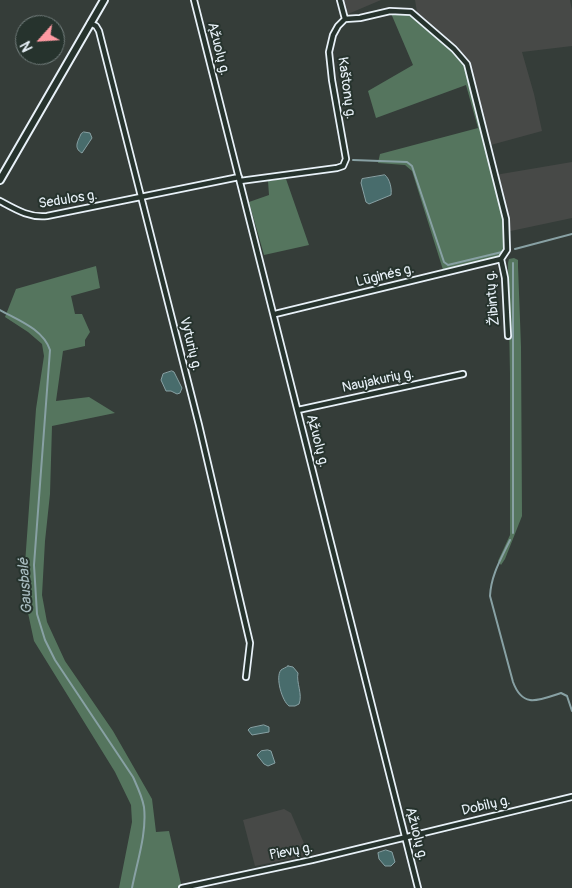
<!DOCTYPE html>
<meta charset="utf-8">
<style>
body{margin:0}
#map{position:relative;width:572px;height:888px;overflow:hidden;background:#353d39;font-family:Pangolin,sans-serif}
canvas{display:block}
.north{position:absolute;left:15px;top:15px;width:50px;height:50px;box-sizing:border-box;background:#26332d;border:1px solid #747f7e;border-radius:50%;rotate:244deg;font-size:14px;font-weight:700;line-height:20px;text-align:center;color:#e8f1f8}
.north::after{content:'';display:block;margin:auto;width:18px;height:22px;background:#ff9aa2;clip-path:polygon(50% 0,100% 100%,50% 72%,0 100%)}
</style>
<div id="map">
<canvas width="572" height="888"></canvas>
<div class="north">N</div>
</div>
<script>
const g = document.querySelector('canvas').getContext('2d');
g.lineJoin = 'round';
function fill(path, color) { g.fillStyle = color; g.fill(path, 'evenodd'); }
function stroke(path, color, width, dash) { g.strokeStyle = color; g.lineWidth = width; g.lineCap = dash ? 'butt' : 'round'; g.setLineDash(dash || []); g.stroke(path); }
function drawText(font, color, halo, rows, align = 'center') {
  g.font = font + ' Pangolin,sans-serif'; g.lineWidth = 4; g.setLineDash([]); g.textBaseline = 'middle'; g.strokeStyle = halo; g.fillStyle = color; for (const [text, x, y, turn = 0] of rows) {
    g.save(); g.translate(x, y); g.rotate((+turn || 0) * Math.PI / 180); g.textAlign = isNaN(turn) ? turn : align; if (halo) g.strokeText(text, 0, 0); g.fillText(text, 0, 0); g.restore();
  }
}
const built = new Path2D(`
 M344 0H381L348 14Z
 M415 0H570L572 10V46L522 52 534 94 542 131 487 146 467 64 457 46 418 18Z
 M572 162V218L506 232 495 175Z
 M284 809 291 813 309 855 255 866 243 820Z`);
const green = new Path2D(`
 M390 11 411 12 454 49 467 64 506 219 507 250 501 259 444 273 412 171 405 165 378 163 380 154 478 128 466 85 376 118 368 91 413 65Z
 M286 179 309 245 264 255 249 202 269 195 268 181Z
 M514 258 518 260V266L521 347 522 516 505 559 501 565 498 561 510 535V374L508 263 509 259Z
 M96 266 100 288 71 296 75 314H82L90 332 85 340V346L63 351 56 401 89 397 115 413 52 426 50 494 45 541 42 595 47 622 65 661 113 731 152 799 156 832 169 831 182 888H119L132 822 131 805 115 772 34 641 28 613 25 564 36 409 44 356 42 344 28 332 5 317 16 289Z`);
const water = new Path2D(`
 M84 132 90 133 92 138 82 153C73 148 78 141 81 134Z
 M385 175C390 179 392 189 391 195L369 204 366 202 361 183 362 179Z
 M172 371 174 372 182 388 180 393 177 394 171 391H166L161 380 163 374Z
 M288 666 293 667 298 673C296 683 303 694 299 704L295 706H289C282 701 275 677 281 670 282 669 287 667 288 666Z
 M264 725 269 727V732L252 735 248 730 250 728Z
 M268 750 271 751 275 763 268 766 264 764 257 755 261 751Z
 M386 850 392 852 395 862 391 866H385L379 859 378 853Z`);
const stream = new Path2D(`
 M353 160 407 162 412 166 444 262 448 265 502 252
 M515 249 572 234
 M0 310C18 320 43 329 50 350L34 565 37 614 45 640 55 660 133 777C137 786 142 796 144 807 147 833 137 862 132 888
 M513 533V263
 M510 540C501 559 491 575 490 596L513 682C523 709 539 700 561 693L567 696 572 711`);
const street = new Path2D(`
 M194 0 418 888
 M340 0 345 19
 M90 23 96 26 99 31 199 425 250 643 246 677
 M240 181 337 168 343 166 346 159 332 80 329 52 333 35 338 26 345 19 360 18 390 11 411 12 454 49 467 64 506 219 507 250 501 259
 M0 201C15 209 29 218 47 216L239 177
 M501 259 505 278 508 336
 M275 314 501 259
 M298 410 463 374
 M182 888 312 860 572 797`);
const secondary = new Path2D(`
 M0 180 104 0`);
const streetNames = [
 ["Ąžuolų g.",218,49,76],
 ["Kaštonų g.",346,88,82],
 ["Sedulos g.",68,200,-9],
 ["Lūginės g.",385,276,-14],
 ["Žibintų g.",493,298,-95],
 ["Vyturių g.",190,344,76],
 ["Naujakurių g.",378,381,-12],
 ["Ąžuolų g.",317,441,76],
 ["Dobilų g.",486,806,-13],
 ["Ąžuolų g.",416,834,76],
 ["Pievų g.",291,852,-11]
];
const waterNames = [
 ["Gausbalė",26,586,-94]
];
fill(built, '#474947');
fill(green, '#55755e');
fill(water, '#486c6c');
stroke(water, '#88a1a4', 1);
stroke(stream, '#88a1a4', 2);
stroke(street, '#e8f1f8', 8);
stroke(secondary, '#e8f1f8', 10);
stroke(street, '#26332d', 4.5);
stroke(secondary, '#26332d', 6);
drawText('14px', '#e8f1f8', '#26332d', streetNames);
drawText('italic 15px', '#a8bcc0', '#26332d', waterNames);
</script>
